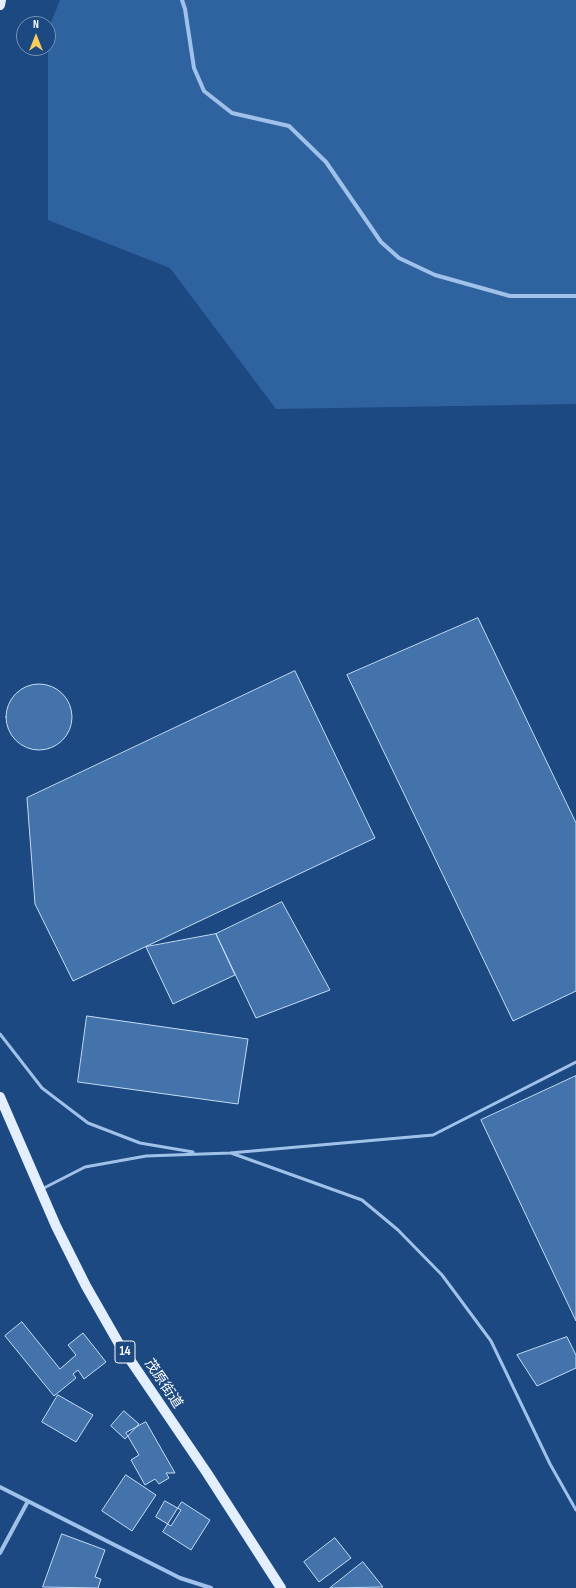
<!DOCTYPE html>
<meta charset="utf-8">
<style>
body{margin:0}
#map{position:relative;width:576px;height:1588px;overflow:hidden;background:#1c4981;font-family:"Sofia Sans Condensed",sans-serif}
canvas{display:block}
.north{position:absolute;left:16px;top:16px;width:40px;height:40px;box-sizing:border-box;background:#1c4981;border:1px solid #7792b3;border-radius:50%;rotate:0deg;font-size:11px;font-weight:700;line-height:16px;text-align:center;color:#fff}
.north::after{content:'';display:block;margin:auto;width:14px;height:18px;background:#facb5d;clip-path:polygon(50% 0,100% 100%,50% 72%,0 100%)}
</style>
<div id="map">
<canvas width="576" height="1588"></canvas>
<div class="north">N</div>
</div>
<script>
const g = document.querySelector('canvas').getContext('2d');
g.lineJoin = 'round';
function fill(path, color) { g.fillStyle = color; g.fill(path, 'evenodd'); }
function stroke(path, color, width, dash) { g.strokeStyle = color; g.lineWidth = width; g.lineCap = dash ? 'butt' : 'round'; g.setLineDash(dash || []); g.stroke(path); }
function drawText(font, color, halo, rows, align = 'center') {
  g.font = font + ' "Sofia Sans Condensed","Noto Sans JP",sans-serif'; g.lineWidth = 4; g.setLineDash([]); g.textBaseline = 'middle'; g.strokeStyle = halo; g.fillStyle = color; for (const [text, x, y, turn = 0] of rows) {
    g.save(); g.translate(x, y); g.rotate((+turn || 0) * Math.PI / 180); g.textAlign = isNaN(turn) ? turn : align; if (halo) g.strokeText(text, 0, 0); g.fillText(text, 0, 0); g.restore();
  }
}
const green = new Path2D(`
 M60 0H576V404L276 409 170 268 48 220V30Z`);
const building = new Path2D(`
 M478 618 576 823V991L513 1021 347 675Z
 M295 671 375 838 73 981 35 904 27 798Z
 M6 717a33 33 0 1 1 66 0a33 33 0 1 1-66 0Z
 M282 902 330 990 256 1018 216 934Z
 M216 934 235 975 173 1004 146 947Z
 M87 1016 248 1039 238 1104 78 1082Z
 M576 1076V1321L481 1120Z
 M22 1322 60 1369 76 1355 68 1345 83 1333 106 1362 84 1379 78 1370 73 1374 76 1378 54 1396 5 1336Z
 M567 1337 576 1355V1368L537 1386 517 1355Z
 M58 1395 93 1415 76 1442 42 1422Z
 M124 1411 139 1424 125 1439 111 1426Z
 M146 1422 175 1473H166L169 1478 159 1484 155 1479 145 1485 131 1460 139 1455 126 1433Z
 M126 1475 156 1495 132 1531 102 1511Z
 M165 1501 181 1510 171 1526 156 1517Z
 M182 1502 210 1520 191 1550 163 1532Z
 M62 1534 105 1550 95 1577 101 1579 98 1588 43 1587Z
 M335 1538 351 1558 319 1582 304 1562Z
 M363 1562 383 1587 330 1588Z`);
const lane = new Path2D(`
 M0 1034 42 1088 88 1123 140 1143 193 1152
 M231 1153 362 1200 398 1230 442 1275 491 1341 550 1464 576 1510
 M42 1189 85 1167 146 1156 230 1153 433 1135 576 1062`);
const street = new Path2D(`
 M182 0 185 9 194 68 204 91 232 113 289 126 326 162 381 242 399 258 435 275 510 296H576
 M0 1487 180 1578 211 1588
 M0 1553 27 1503`);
const primary = new Path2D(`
 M0 5 1 0
 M0 1097 56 1226 86 1286 118 1342 207 1473 281 1588`);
const shields = [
 [125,1352,20]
];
const shieldNames = [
 ["14",125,1352]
];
const streetNames = [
 ["茂原街道",163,1384,56]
];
fill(green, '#2f63a0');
fill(building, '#4473ab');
stroke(building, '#c4dcf7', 1);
stroke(lane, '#a0c2ea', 3);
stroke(street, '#a0c2ea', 4);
stroke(primary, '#e3eefe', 10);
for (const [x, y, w] of shields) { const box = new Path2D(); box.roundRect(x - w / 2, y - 11, w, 22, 3); g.fillStyle = '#1c4981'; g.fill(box); stroke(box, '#fff', 1); }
drawText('bold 13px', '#fff', null, shieldNames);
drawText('14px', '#fff', '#1c4981', streetNames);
</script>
